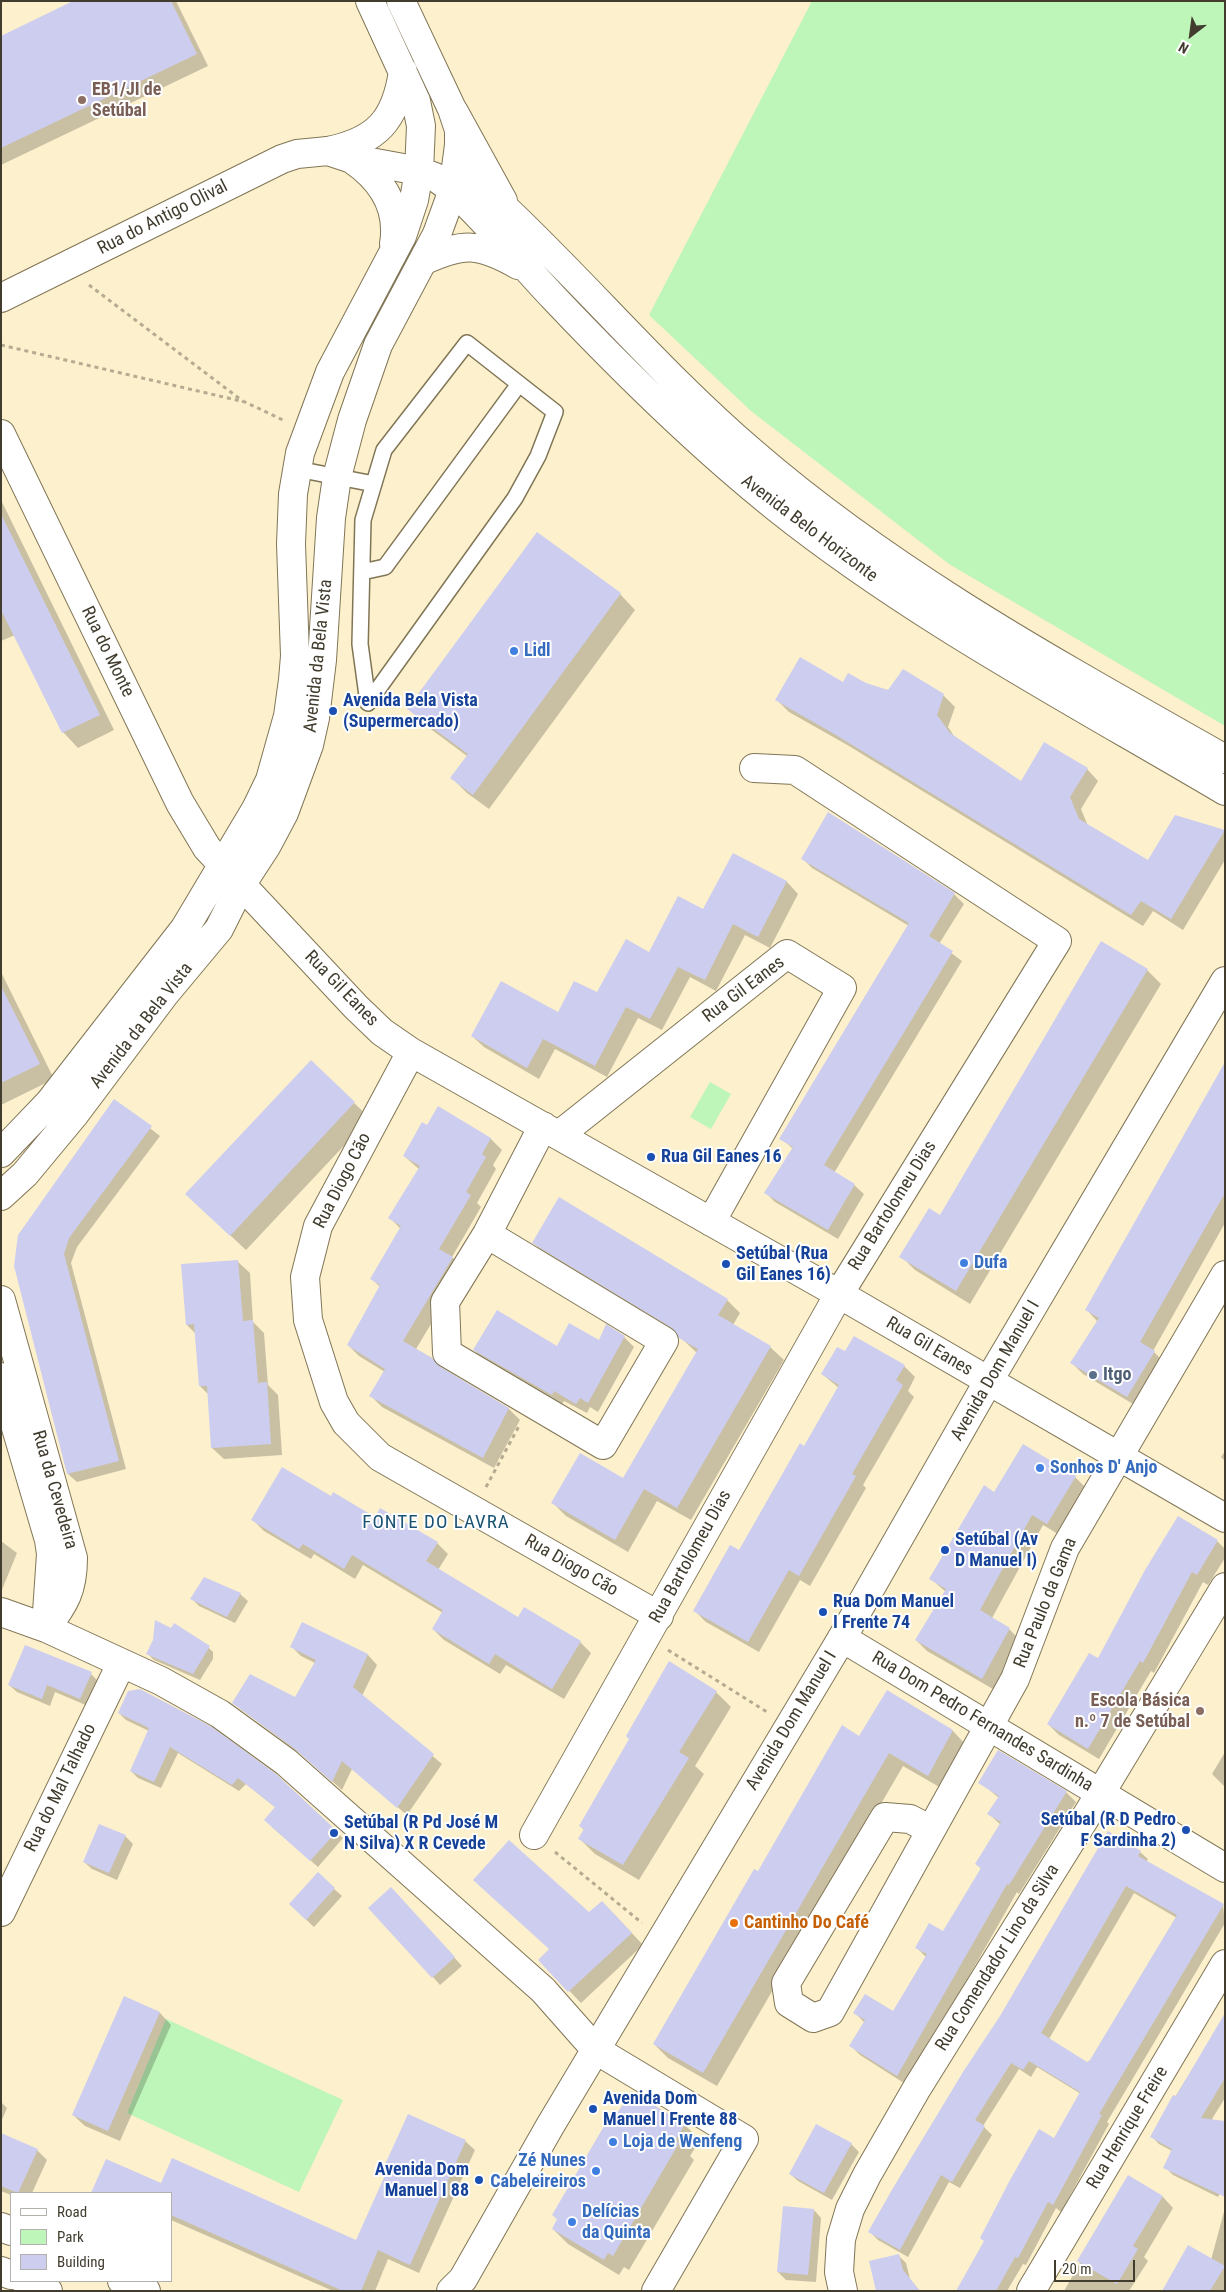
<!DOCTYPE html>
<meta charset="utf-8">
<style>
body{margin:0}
#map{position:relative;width:1226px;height:2292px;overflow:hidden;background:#fcf0cd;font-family:"Roboto Condensed",sans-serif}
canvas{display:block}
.frame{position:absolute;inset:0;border:2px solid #413c2e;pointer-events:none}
.legend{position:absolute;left:10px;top:2192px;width:162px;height:90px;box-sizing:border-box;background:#fff;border:1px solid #b3b1ab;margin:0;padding:6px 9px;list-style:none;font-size:15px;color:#413c2e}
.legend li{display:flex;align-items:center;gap:10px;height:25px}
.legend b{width:25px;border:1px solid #b3b1ab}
.north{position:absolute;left:1166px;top:10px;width:50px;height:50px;-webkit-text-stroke:4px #fff;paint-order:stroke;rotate:210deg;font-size:14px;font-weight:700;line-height:20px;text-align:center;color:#413c2e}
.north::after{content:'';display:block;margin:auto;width:18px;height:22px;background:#413c2e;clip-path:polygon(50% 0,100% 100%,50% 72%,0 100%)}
.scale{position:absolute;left:1054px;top:2260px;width:81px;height:22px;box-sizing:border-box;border:2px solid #413c2e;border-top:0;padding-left:6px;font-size:15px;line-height:18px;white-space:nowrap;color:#413c2e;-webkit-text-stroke:4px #fff;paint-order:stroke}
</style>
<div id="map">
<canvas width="1226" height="2292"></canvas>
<div class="frame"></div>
<ul class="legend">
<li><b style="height:6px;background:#fff"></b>Road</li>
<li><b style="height:14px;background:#bef5b8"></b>Park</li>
<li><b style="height:14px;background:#cdcdf0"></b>Building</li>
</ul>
<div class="north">N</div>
<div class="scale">20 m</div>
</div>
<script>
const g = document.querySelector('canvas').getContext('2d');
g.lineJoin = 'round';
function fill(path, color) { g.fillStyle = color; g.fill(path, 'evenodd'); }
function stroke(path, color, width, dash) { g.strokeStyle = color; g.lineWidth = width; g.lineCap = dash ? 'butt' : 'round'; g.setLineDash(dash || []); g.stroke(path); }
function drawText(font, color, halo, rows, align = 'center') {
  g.font = font + ' "Roboto Condensed",sans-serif'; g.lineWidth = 4; g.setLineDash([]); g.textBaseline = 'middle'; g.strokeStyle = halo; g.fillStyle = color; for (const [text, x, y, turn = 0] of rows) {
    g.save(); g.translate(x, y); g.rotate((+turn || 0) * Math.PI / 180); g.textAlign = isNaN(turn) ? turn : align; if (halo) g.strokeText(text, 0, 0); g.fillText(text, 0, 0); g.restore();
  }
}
const green = new Path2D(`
 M812 1H1225V726L949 564 751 411 649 315Z
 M710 1082 731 1094 711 1129 690 1117Z
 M166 2019 343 2100 299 2192 127 2113Z`);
const shadow = new Path2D(`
 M75 1H176L208 66 1 165V37Z
 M1 500 114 730 78 748 63 732 15 635 1 641Z
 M537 534 620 594 635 610 489 809 467 793 452 778 467 756 424 724 409 709Z
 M844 683 866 684 889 692 943 695 955 707 948 727 956 739 1021 783 1087 769 1098 781 1081 809 1088 826 1148 862 1224 831 1225 860 1183 930 1153 911 1143 926 849 746 789 712 777 700Z
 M733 854 787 882 798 894 770 948 745 935 716 991 690 977 662 1030 638 1018 607 1077 555 1049 539 1079 484 1047 472 1036 558 1013 598 994 704 910Z
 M803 859 954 894 964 904 939 944 962 961 834 1173 854 1185 864 1194 838 1239 775 1202 766 1193 793 1149 781 1138 909 926 812 868Z
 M1147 970 1161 984 970 1304 915 1270 901 1256 940 1216Z
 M1 972 54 1079 1 1105Z
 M1225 1065V1223L1153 1351 1165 1363 1138 1407 1083 1374 1072 1363 1097 1321 1086 1309Z
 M115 1101 160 1136 77 1247 71 1263 126 1469 77 1482 68 1474 15 1266Z
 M354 1103 370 1118 246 1250 202 1209Z
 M438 1108 491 1139 502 1150 493 1165 496 1169 477 1203 481 1207 452 1257 464 1269 416 1349 432 1358 444 1371 509 1409 520 1420 494 1468 382 1407 371 1396 385 1372 359 1356 348 1345 380 1287 372 1279 401 1229 390 1218 420 1170 404 1156 428 1126Z
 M533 1242 727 1300 740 1313 733 1325 770 1347 784 1360 691 1520 657 1501 628 1552 566 1516 553 1503 623 1479 697 1353 679 1336 546 1256Z
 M238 1262 250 1273 253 1322 264 1333 268 1385 278 1395 282 1455 224 1459 212 1448 209 1395 200 1386 196 1334 187 1325Z
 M624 1337 634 1347 598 1412 590 1407 587 1413 564 1401 562 1404 484 1360 474 1350 557 1348Z
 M846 1353 904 1366 915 1377 908 1391 914 1397 863 1485 866 1488 810 1586 800 1580 759 1652 706 1622 695 1611 740 1551 805 1448 839 1388 822 1374Z
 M1225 1451V1461L1221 1457Z
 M1075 1477 1086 1488 1058 1534 1043 1525 992 1618 1009 1629 1020 1640 993 1689 927 1651 916 1640 946 1592 931 1579 994 1494Z
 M332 1498 375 1519 437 1543 448 1554 438 1570 518 1618 524 1609 580 1642 591 1653 564 1699 506 1665 500 1674 444 1640 433 1629 443 1613 363 1565 355 1579 314 1554 311 1559 264 1531 253 1520Z
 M1178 1518 1217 1541 1225 1549V1558L1208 1585 1203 1582 1154 1673 1151 1671 1099 1759 1059 1735 1048 1724 1098 1659Z
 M1 1541 17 1553 1 1592Z
 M240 1594 248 1601 235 1623 199 1606 191 1598Z
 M303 1624 368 1655 377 1665 362 1696 442 1764 407 1815 352 1769 342 1790 306 1758 233 1703 295 1698 315 1663 301 1656 292 1647Z
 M206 1645 213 1652V1659L200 1680 154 1660 148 1654Z
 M91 1674 98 1681 88 1706 55 1692 50 1706 17 1692 9 1685Z
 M140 1690 336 1832 343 1838 318 1867 272 1827 276 1808 246 1784 239 1791 178 1753 161 1788 138 1778 131 1771 149 1731 126 1720 119 1713Z
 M716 1692 731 1707 695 1766 704 1774 639 1880 595 1854 580 1839 585 1831 580 1826Z
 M887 1692 953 1731 966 1745 941 1788 903 1766 717 2086 668 2058 654 2044 758 1873 859 1737Z
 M1225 1752V1787L1212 1774Z
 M980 1782 1066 1792 1076 1802 1019 1894 1017 1892 907 2085 860 2055 851 2046 865 2023 855 2013H893L926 1957 917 1948 944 1933 981 1869 977 1864 1001 1825 989 1814 999 1798Z
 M125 1836 133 1844 117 1880 92 1869 84 1862Z
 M1140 1852 1148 1859 1146 1862 1223 1905 1225 1923 1107 2122 1109 2124 1061 2212 1056 2208 1026 2265 1023 2264 1007 2291H958L1054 2139 1081 2094 1037 2067 1031 2077 1019 2069 983 2126 992 2135 960 2188 949 2182 908 2257 878 2240 870 2232ZM1134 1893 1177 1918 1090 2061 1087 2063 1049 2039Z
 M334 1889 342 1896 314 1927 298 1912Z
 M398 1896 462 1966 440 1985 433 1977Z
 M589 1914H614L643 1945 581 2003 540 1960Z
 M125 1998 160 2013 171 2025 120 2141 85 2126 73 2115Z
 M1225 2016V2098L1212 2119 1217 2124 1225 2183 1218 2197 1173 2175 1165 2167 1172 2151 1159 2144 1151 2136Z
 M1 2102 7 2108 1 2122Z
 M619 2113 684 2124 700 2140 690 2156 694 2160 629 2270 624 2267 619 2275 568 2244 553 2229 558 2220 553 2215Z
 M1 2134 37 2150 47 2160 32 2193H11V2195L1 2191Z
 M465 2141 475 2150 419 2273 388 2259 375 2291H333L171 2220V2193H93L107 2160 162 2184 357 2242 387 2174 384 2171Z
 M851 2144 859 2152 832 2200 798 2181 790 2174Z
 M1129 2177 1163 2197 1173 2208 1144 2257 1148 2261 1129 2291H1064Z
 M1225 2208V2291H1163L1211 2260Z
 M814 2210 821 2218 816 2282 786 2280 778 2272Z
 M899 2256 906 2263 910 2279 920 2291H877Z`);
const building = new Path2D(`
 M73 1H171L197 54 1 148V36Z
 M1 514 100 715 62 733 1 610Z
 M537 532 621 593 473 795 450 778 468 754 407 709Z
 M800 657 843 682 848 673 866 683 888 690 903 669 944 694 937 715 950 733 1021 781 1044 742 1088 768 1070 797 1079 819 1148 860 1175 815 1225 830 1171 919 1141 901 1131 915 836 735 775 700Z
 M828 812 955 893 929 936 953 951 824 1165 855 1184 828 1230 764 1193 793 1147 779 1139 909 923 801 859Z
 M733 853 787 881 758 937 733 924 705 980 678 967 650 1019 626 1007 595 1066 543 1039 527 1068 471 1036 501 981 558 1012 574 981 597 992 626 939 649 952 678 896 703 909Z
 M1101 941 1148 969 956 1291 899 1257 929 1208 940 1215Z
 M1 986 40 1064 1 1083Z
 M311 1060 355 1102 230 1236 185 1194Z
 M1225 1062V1193L1140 1342 1155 1351 1127 1397 1070 1363 1099 1318 1085 1310Z
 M114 1099 152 1126 69 1238 64 1254 119 1461 67 1474 14 1266 18 1235Z
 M438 1106 491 1138 482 1154 486 1157 466 1192 471 1195 439 1249 453 1257 403 1341 432 1358 439 1366 509 1408 483 1458 369 1396 385 1369 347 1345 380 1285 370 1279 401 1226 388 1218 420 1166 403 1156 422 1122 427 1125Z
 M559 1197 728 1299 718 1315 771 1346 677 1508 644 1489 615 1540 551 1503 580 1453 623 1478 698 1349 679 1338 672 1328 532 1243Z
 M238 1260 243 1321 253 1320 258 1383 267 1382 271 1444 211 1448 207 1386H199L194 1324 186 1325 181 1264Z
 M497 1310 557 1346 569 1323 599 1340 606 1324 625 1336 588 1403 580 1398 576 1404 554 1391 552 1395 473 1350Z
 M854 1336 905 1365 896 1380 903 1385 852 1474 856 1476 799 1576 789 1570 748 1642 693 1611 730 1545 739 1550 800 1443 804 1446 839 1385 821 1374 837 1347 845 1351Z
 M1023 1444 1076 1476 1047 1524 1032 1515 980 1610 1010 1628 982 1679 915 1640 946 1589 929 1579 984 1485 994 1492Z
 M282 1467 331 1496 333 1492 375 1517 380 1508 438 1542 426 1561 518 1617 524 1607 581 1641 552 1689 495 1654 489 1664 432 1629 443 1610 352 1555 344 1569 303 1544 299 1549 251 1520Z
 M1178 1516 1218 1540 1197 1575 1192 1572 1143 1663 1140 1661 1088 1749 1047 1724 1089 1653 1098 1658 1145 1570Z
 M204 1577 241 1593 227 1617 190 1599Z
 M155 1620 171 1628 174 1623 210 1646 193 1674 146 1654 153 1640Z
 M302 1622 368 1654 353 1687 434 1754 397 1808 342 1761 332 1782 295 1749 232 1703 250 1674 295 1697 316 1660 290 1647Z
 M25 1645 92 1672 80 1699 47 1685 42 1699 8 1685Z
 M669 1661 717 1691 679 1752 689 1758 623 1865 578 1839 584 1829 579 1826 629 1739 626 1736Z
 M140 1689 212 1727 276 1774 337 1831 310 1861 264 1820 275 1807 238 1778 232 1785 170 1747 154 1782 130 1771 149 1728 118 1713 128 1691Z
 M887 1690 953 1730 928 1776 889 1753 703 2073 653 2044 754 1869 758 1871 842 1725 859 1736Z
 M998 1750 1067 1791 1009 1885 1007 1884 897 2076 849 2046 865 2020 853 2013 865 1994 893 2011 927 1954 915 1948 929 1923 943 1931 981 1868 975 1864 1001 1822 987 1814 999 1796 978 1783Z
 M99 1824 126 1835 109 1873 83 1862Z
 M1108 1831 1141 1851 1138 1856 1224 1904 1099 2114 1102 2115 1053 2205 1048 2202 1018 2258 1015 2257 996 2291H956L984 2241 980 2238 1010 2180 1039 2129 1054 2138 1080 2092 1029 2061 1023 2070 1011 2063 975 2120 985 2126 952 2182 941 2175 900 2250 868 2232 893 2188 963 2072 1000 2016ZM1126 1886 1177 1915 1090 2060 1087 2062 1041 2033Z
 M509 1840 589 1912 602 1901 632 1933 568 1992 538 1960 549 1949 473 1880Z
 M318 1872 335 1888 306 1920 289 1904Z
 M391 1887 455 1957 432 1978 368 1908Z
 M124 1996 160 2012 108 2131 72 2115Z
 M1225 2013V2078L1201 2118 1225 2121V2197L1163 2168 1172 2149 1150 2137 1173 2095 1176 2096Z
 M631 2091 685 2124 675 2141 679 2143 613 2256 608 2253 604 2260 552 2229 557 2219 552 2215 614 2109 618 2112Z
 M408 2114 466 2140 410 2265 378 2250 361 2291H343L171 2215V2193H91L106 2159 161 2183 172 2158 356 2240 386 2173 382 2171Z
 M816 2124 852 2143 824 2193 789 2174Z
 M1 2133 38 2149 18 2193 1 2186Z
 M1128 2175 1163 2196 1133 2246 1138 2249 1117 2284 1077 2261Z
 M783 2206 814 2209 808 2275 777 2272Z
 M1188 2245 1225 2266 1210 2291H1162Z
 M899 2254 903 2270 920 2291H876L869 2261Z`);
const path = new Path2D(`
 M89 285 244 402
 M1 345 245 402 283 420
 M486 1487 519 1426
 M668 1650 767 1712
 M555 1852 642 1923`);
const service = new Path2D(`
 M467 343 555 412 538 456 515 498 368 703 360 644 363 520 384 450Z
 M297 469 374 484
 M362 572 385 567 519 384`);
const minor = new Path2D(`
 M454 112 503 201
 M353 160C382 180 400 207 394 244
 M457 167C474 182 493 196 509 212 592 291 666 379 753 453 895 576 1063 667 1225 759
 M423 261C464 242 479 243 518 265
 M1 298 282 159 297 154 328 151 349 158 419 171 414 200 402 236 330 372 300 453 293 494 291 544 295 656 293 680 288 716 270 780 256 809 185 928 49 1103 1 1153
 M1 434 180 803 207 848 356 1007 382 1032 411 1052 839 1294 1225 1518
 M411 1052 318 1226 305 1277 308 1320 334 1402 346 1423 380 1457 659 1616
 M559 1135 787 954 842 988 711 1222
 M1 1196 25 1174 74 1115 164 995 219 929 241 885 267 845 284 813 309 745 315 718 322 660 331 518 337 477 352 420 378 345 437 234 453 190C489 224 520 262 554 298 624 372 698 445 777 508 915 618 1073 701 1225 791
 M487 1234 664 1341 603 1445 447 1353 445 1302 487 1234 543 1126
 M1 1300 73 1558C73 1590 65 1603 46 1628
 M1 1377 49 1540 51 1554 46 1627
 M1 1612 46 1628 161 1681 220 1714 286 1762 543 1990 596 2050 744 2139 656 2291
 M842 1638 1225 1868
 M931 1830 910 1819 885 1817 786 1983 789 2003 813 2018 830 2012 1015 1679 1065 1548 1225 1275
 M534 1835 839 1294 1057 941 795 770 754 768
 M1 1912 121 1664
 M843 2291 839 2272 841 2239 850 2209 867 2175 917 2088 1100 1794 1225 1587
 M1031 2291 1225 1964`);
const tertiary = new Path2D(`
 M370 1 416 101 421 126 419 171 435 177 453 190 459 145V130L452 109 401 1
 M328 151C377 141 396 120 403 71`);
const secondary = new Path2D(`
 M1 2227 11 2231
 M1 2271 11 2275
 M25 2281 48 2291
 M122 2281 146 2291`);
const primary = new Path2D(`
 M451 2291 463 2279 550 2126 842 1638 988 1382 1225 981`);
const markers = [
 [82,100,5,"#8d6e63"],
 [514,651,5,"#3f7fe0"],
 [333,711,5,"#1a4fb4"],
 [651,1157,5,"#1a4fb4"],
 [964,1263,5,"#3f7fe0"],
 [726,1264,5,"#1a4fb4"],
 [1093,1375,5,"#5c6f8a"],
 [1040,1468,5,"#3f7fe0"],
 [945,1550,5,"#1a4fb4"],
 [823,1612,5,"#1a4fb4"],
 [1200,1711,5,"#8d6e63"],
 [1186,1830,5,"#1a4fb4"],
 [334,1833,5,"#1a4fb4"],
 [734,1923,5,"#e8710a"],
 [593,2109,5,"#1a4fb4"],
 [613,2142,5,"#3f7fe0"],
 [596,2171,5,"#3f7fe0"],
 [479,2180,5,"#1a4fb4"],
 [572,2222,5,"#3f7fe0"]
];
const educationNames = [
 ["EB1/JI de",92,90],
 ["Setúbal",92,111],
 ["Escola Básica",1190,1701,"right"],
 ["n.º 7 de Setúbal",1190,1722,"right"]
];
const streetNames = [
 ["Rua do Antigo Olival",163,218,-27],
 ["Avenida Belo Horizonte",809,529,37],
 ["Rua do Monte",107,652,64],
 ["Avenida da Bela Vista",319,656,-84],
 ["Rua Gil Eanes",341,989,46],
 ["Rua Gil Eanes",744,990,-37],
 ["Avenida da Bela Vista",142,1026,-52],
 ["Rua Diogo Cão",343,1181,-63],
 ["Rua Bartolomeu Dias",893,1206,-58],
 ["Rua Gil Eanes",929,1347,31],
 ["Avenida Dom Manuel I",996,1371,-60],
 ["Rua da Cevedeira",54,1490,74],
 ["Rua Bartolomeu Dias",691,1557,-61],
 ["Rua Diogo Cão",571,1566,30],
 ["Rua Paulo da Gama",1046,1603,-68],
 ["Avenida Dom Manuel I",792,1721,-59],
 ["Rua Dom Pedro Fernandes Sardinha",982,1722,31],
 ["Rua do Mal Talhado",61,1788,-64],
 ["Rua Comendador Lino da Silva",998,1958,-58],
 ["Rua Henrique Freire",1128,2128,-59]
];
const shopNames = [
 ["Lidl",524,651],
 ["Dufa",974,1263],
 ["Sonhos D' Anjo",1050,1468],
 ["Loja de Wenfeng",623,2142],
 ["Zé Nunes",586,2161,"right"],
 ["Cabeleireiros",586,2182,"right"],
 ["Delícias",582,2212],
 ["da Quinta",582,2233]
];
const transitNames = [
 ["Avenida Bela Vista",343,701],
 ["(Supermercado)",343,722],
 ["Rua Gil Eanes 16",661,1157],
 ["Setúbal (Rua",736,1254],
 ["Gil Eanes 16)",736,1275],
 ["Setúbal (Av",955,1540],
 ["D Manuel I)",955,1561],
 ["Rua Dom Manuel",833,1602],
 ["I Frente 74",833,1623],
 ["Setúbal (R D Pedro",1176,1820,"right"],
 ["F Sardinha 2)",1176,1841,"right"],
 ["Setúbal (R Pd José M",344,1823],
 ["N Silva) X R Cevede",344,1844],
 ["Avenida Dom",603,2099],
 ["Manuel I Frente 88",603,2120],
 ["Avenida Dom",469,2170,"right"],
 ["Manuel I 88",469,2191,"right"]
];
const serviceNames = [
 ["Itgo",1103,1375]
];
const foodNames = [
 ["Cantinho Do Café",744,1923]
];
const neighbourhoodNames = [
 ["FONTE DO LAVRA",436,1523]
];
fill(green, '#bef5b8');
fill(shadow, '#0003');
fill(building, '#cdcdf0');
stroke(service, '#807555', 18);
stroke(minor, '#807555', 30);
stroke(tertiary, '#807555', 30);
stroke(secondary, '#807555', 30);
stroke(primary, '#807555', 30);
stroke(path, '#b4ab90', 3, [4, 4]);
stroke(service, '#fff', 15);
stroke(minor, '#fff', 28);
stroke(tertiary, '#fff', 28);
stroke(secondary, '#fff', 28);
stroke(primary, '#fff', 28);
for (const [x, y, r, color] of markers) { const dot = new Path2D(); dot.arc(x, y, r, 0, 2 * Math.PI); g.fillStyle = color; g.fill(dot); stroke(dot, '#fff', 2); }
drawText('bold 18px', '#785e54', '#fff', educationNames, 'left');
drawText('18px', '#413c2e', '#fff', streetNames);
drawText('bold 18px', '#366cbe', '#fff', shopNames, 'left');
drawText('bold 18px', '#164399', '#fff', transitNames, 'left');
drawText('bold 18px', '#4e5e75', '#fff', serviceNames, 'left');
drawText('bold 18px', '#c56008', '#fff', foodNames, 'left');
g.letterSpacing = '1px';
drawText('19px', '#1a5374', '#fff', neighbourhoodNames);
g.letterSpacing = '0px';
</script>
